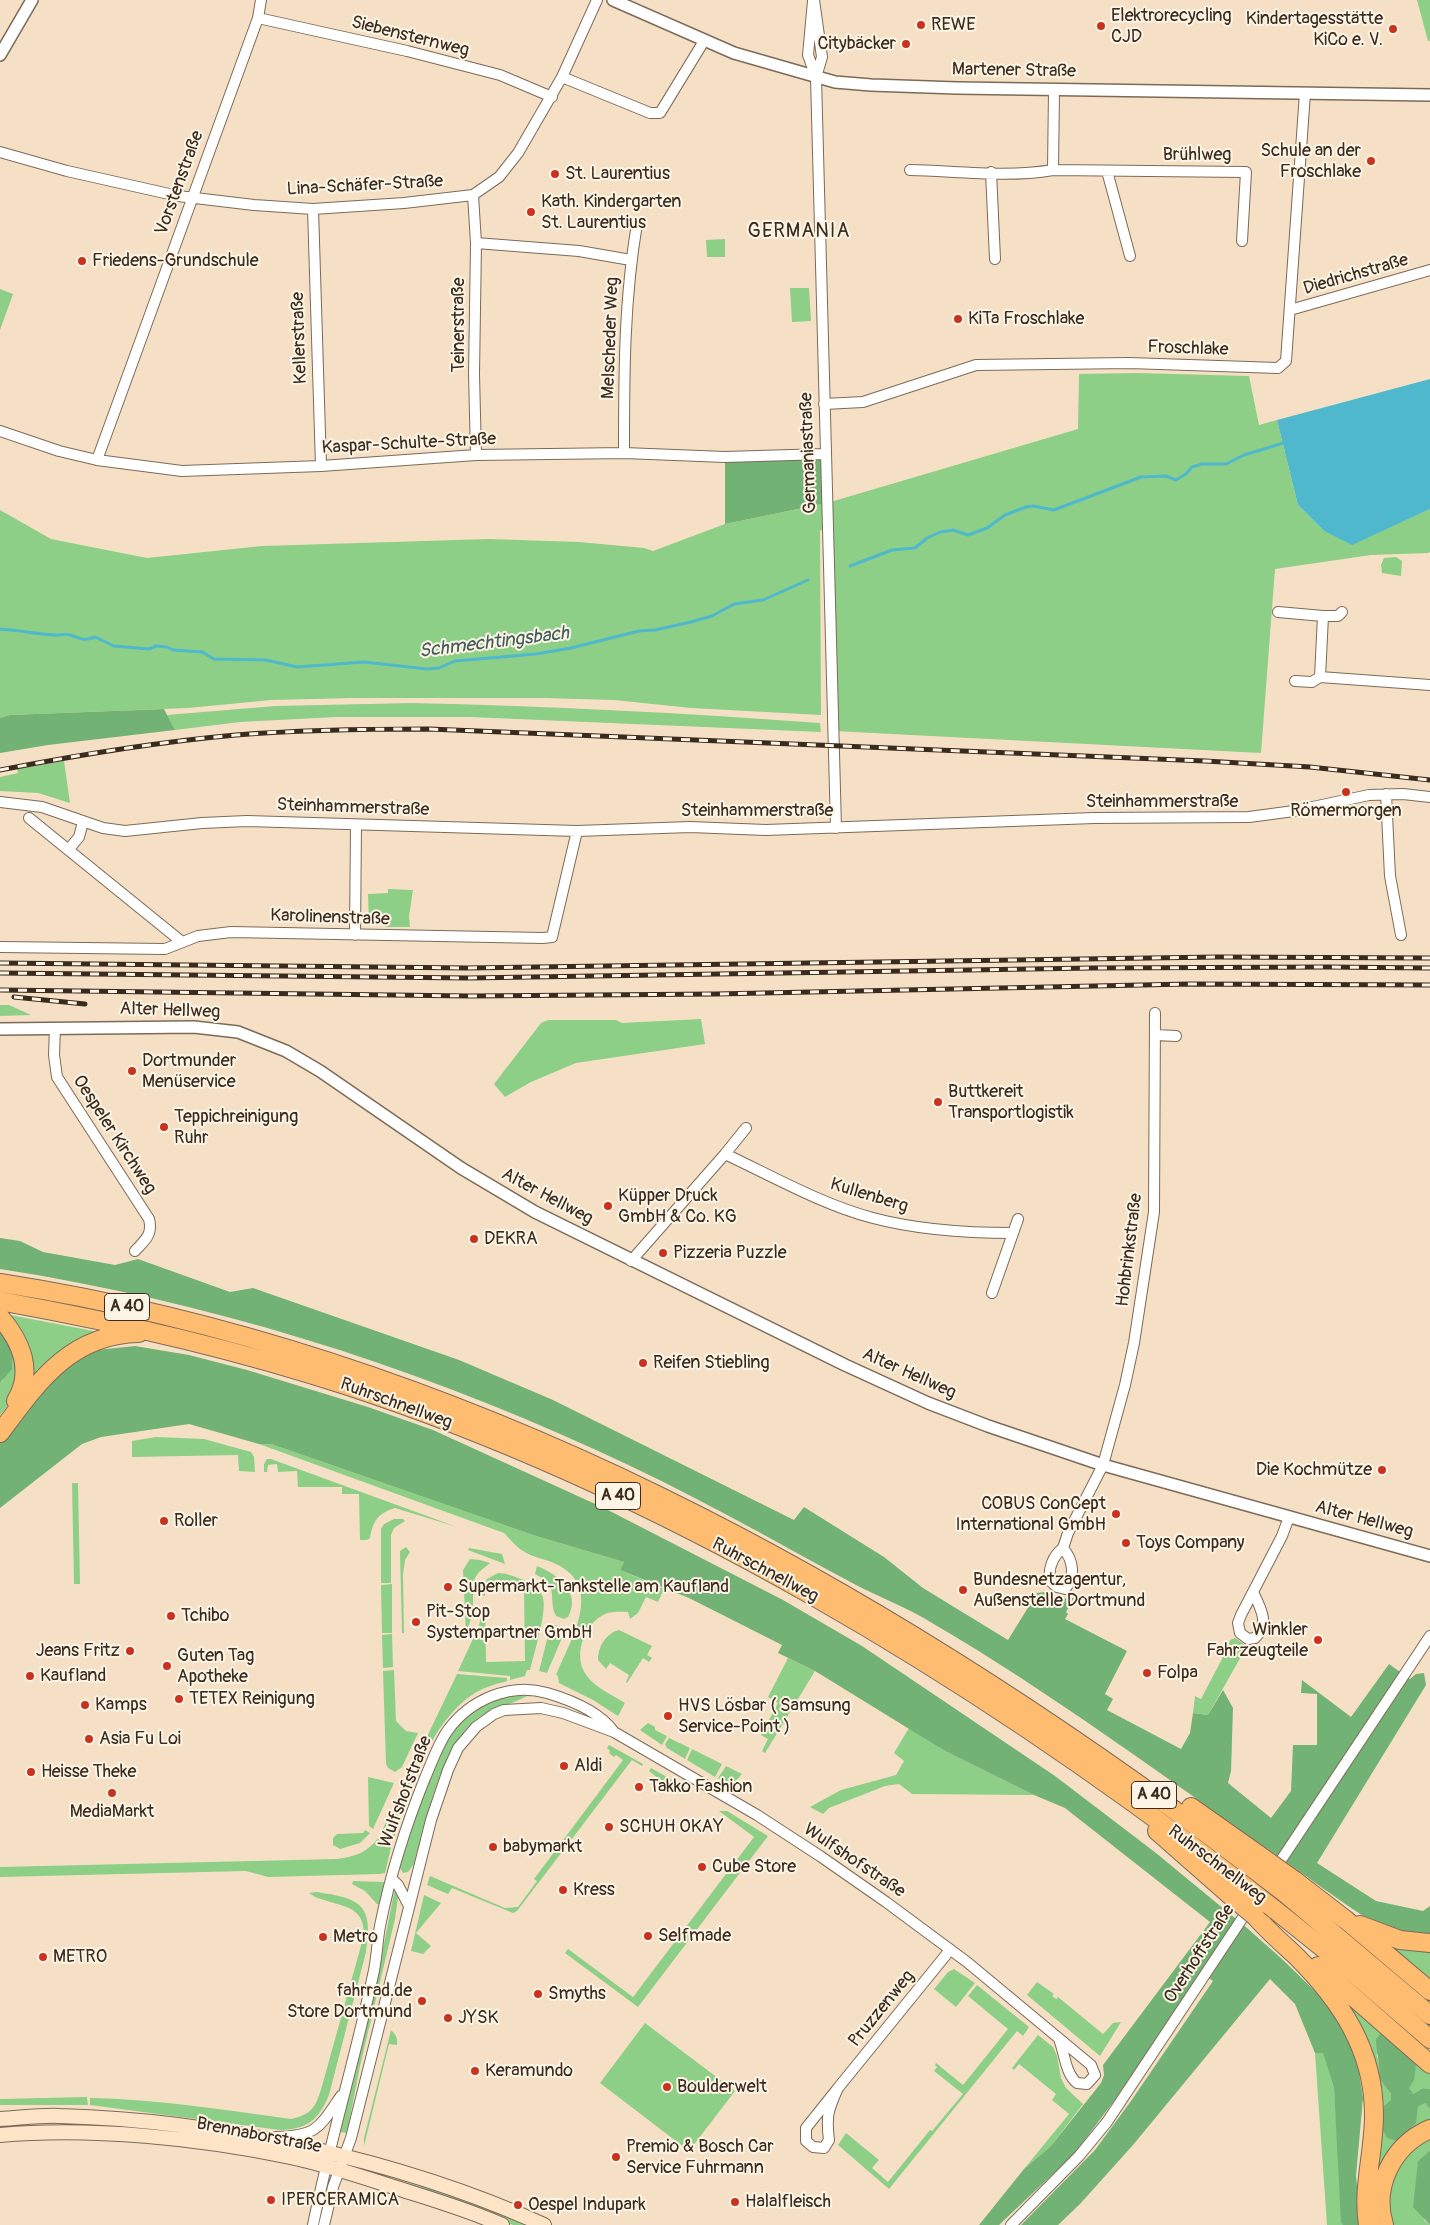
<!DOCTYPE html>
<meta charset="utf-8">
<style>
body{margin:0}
canvas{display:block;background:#f6e0c5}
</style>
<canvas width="1430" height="2225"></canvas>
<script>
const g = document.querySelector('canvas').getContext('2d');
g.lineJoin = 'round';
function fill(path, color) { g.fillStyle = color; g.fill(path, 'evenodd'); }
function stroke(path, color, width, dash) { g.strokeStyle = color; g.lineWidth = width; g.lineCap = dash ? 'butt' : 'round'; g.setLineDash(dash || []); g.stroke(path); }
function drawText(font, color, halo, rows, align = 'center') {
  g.font = font + ' Pangolin,sans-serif'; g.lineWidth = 4; g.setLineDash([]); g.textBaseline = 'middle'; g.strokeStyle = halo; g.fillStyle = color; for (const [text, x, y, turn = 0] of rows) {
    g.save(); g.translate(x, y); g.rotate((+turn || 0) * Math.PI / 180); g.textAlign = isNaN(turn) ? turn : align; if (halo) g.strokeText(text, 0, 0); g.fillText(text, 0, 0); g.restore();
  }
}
const green = new Path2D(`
 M1417 0H1430V41H1428Z
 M725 239V257H707L706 240Z
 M790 288H809L811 321 792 322Z
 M0 289 13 294 0 330Z
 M1137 373 1249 376 1259 425 1277 420 1298 505 1324 531 1352 544 1430 509V552L1428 553 1371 555 1275 569 1261 753 834 731 828 526 820 531 821 715 691 708 614 700 543 698H355L271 700 188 708 10 715 0 718V510L51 539 147 558 262 546 489 539 579 542 644 548 653 551 725 524 827 503 1078 429 1079 374Z
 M1396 557 1402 561 1401 576 1382 573 1381 565 1384 558Z
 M412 703C549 706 684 713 820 723L821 732 470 717H337L240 722 175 730 167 715 275 706Z
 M64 761 70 803 38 793 0 791V777L18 773 17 769Z
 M388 889 413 890 409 916 410 927H385V923H369L368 894 388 893Z
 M0 1005H9L31 1015 0 1016Z
 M701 1019 705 1044 576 1063 531 1082 505 1097 494 1084 541 1023 548 1020H616L622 1023Z
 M0 1313 109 1334 29 1386Z
 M12 1341C14 1346 17 1351 18 1356 21 1376 14 1400 0 1415V1383L3 1380Z
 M156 1437 204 1439 251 1452 254 1457 255 1472 239 1471 238 1455 132 1457V1441Z
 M259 1444H271L536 1536 624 1562 620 1570 664 1589 658 1602 646 1597 638 1613 630 1619 628 1612C620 1612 613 1611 605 1614 585 1623 573 1654 585 1673 593 1687 613 1695 625 1703L618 1716 593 1700 559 1683 558 1676 556 1675C570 1641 605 1587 556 1564 546 1559 533 1558 523 1551 516 1547 510 1539 504 1533Z
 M267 1459H271L457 1527 395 1508C378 1513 373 1521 370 1538L367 1540H360L359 1494H342V1487H298L297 1471 278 1472 277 1464 268 1465 267 1472H264V1464Z
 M72 1483H78L80 1584H74Z
 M394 1519H403L405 1521 394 1528 391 1535V1583H381V1529L384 1524Z
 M406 1547 410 1552 405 1560 403 1574 404 1633H402L400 1551Z
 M469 1548 502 1554 505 1564 468 1550Z
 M470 1559 480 1560 490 1563 479 1572 475 1578 473 1585V1613L466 1633 463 1570Z
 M537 1566C557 1574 582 1592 568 1617L564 1619 556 1616C547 1598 561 1587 535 1574Z
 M498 1573C506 1573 513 1576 521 1579 531 1582 540 1587 543 1598 547 1612 534 1654 530 1670H527L525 1676 510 1680V1676L458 1671 479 1626 483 1606H485L486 1662 525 1661 524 1586H485V1596L482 1595 487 1579Z
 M392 1584V1633H382L381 1585Z
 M551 1624 565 1628V1631L547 1673 539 1671Z
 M619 1630 652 1646 647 1655 652 1658 649 1662 643 1658 627 1683 626 1682 629 1675 610 1663 606 1669 598 1660C598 1647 606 1633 619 1630Z
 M392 1634 393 1667 383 1668 382 1635Z
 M1235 1638 1247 1646 1208 1715 1193 1713 1195 1696 1201 1699 1223 1657 1232 1647 1229 1644 1230 1640Z
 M788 1658 815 1671 765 1753 762 1751 768 1739 761 1735 778 1703 768 1697Z
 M394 1670 396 1721 406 1731 418 1733 402 1767 395 1772 388 1768 386 1764 383 1671Z
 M457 1674 507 1678V1681C496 1684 485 1687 475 1693 429 1722 410 1789 394 1838L381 1833Z
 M519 1695 527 1696C511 1705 493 1707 478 1718 442 1744 425 1822 414 1864L408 1872 403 1873 400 1868C412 1830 436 1742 466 1717 481 1704 499 1698 519 1695Z
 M648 1723 655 1727V1730L667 1736 662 1745 640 1730Z
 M909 1728 945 1751 1034 1795 912 1794 899 1784 885 1786 829 1808 823 1814 810 1807 841 1790 896 1775 904 1761 894 1753Z
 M669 1738 690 1748 685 1759 667 1748 665 1744Z
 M609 1745 643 1764 642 1766 632 1760 517 1911 513 1913 452 1888 448 1894 427 1885 430 1876 505 1908 518 1907 537 1881 534 1879 623 1760 616 1755 614 1757 609 1753 610 1751 607 1748Z
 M692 1749 722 1764 715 1777 687 1760Z
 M726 1766 742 1774 731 1786 718 1778Z
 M651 1768 681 1785 677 1791 669 1785 668 1786 649 1771Z
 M368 1777 394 1783 373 1829 369 1826Z
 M719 1811H727L768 1836 638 2007 565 1953 568 1949 633 1997 754 1837Z
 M365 1830 370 1833 360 1843 340 1849 333 1845V1838L337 1834 363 1833Z
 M379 1837 392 1843 385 1873 379 1874 268 1877 246 1871 0 1877V1867L337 1859C355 1857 368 1852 379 1837Z
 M353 1881 384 1882 381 1904H377L365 1891 352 1884Z
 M396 1891 398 1897 395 1919 360 2066 347 2133 340 2132 374 1994 394 1893Z
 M316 1892C360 1898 374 1904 366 1952L329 2095C318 2121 307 2129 280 2130L90 2105V2098C157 2099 224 2110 291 2119 313 2114 316 2106 322 2086L364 1935C365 1899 329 1908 309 1893Z
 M424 1895 441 1903 416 1933 431 1946 423 1954 411 1951Z
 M1391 1942 1430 1949V1986L1390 1951Z
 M954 1969 975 1983 956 2007 934 1989 948 1972Z
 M1037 1982 1054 1994 1052 1996 1056 1999 1058 1997 1103 2034 1113 2023 1121 2022 1100 2056 1027 1995Z
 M977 1985 1029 2027 1023 2036 1017 2031 889 2189 838 2145 846 2133 879 2160 872 2168 888 2182 930 2130 932 2131 963 2094 934 2071 937 2067 935 2065 936 2063 963 2085 1008 2029 968 1996Z
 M1351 1998 1430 2070V2089L1423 2088 1413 2094 1376 2053 1381 2068 1379 2078 1391 2094V2100L1418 2107 1425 2103 1430 2109V2150L1418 2161 1424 2220 1430 2225H1375L1376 2138 1344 2005Z
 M645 2023 735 2091 689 2151 600 2083Z
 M391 2030C396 2035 398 2038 397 2045L389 2044 364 2146V2138Z
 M1038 2035 1053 2047 1057 2056 1061 2078 1066 2088 1083 2104 1051 2146 1024 2169 1069 2114 1052 2100 1056 2094 1019 2064 1014 2070 1012 2068Z
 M1323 2052 1334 2088 1343 2225H1327L1315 2053Z
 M87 2097 88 2105H0V2099Z
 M50 2123 115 2125 245 2138C168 2132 77 2117 0 2127V2124Z
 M350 2166 429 2189 534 2225H513L482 2211Z`);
const forest = new Path2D(`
 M825 454 827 503 725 524V457Z
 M164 709 175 730 48 745 0 753V718L10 715Z
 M0 1238 20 1241 43 1252 115 1265 138 1259 230 1292 253 1288 459 1360 553 1400 794 1520 804 1507 884 1557 923 1588 1008 1640 1037 1593 1045 1592 1057 1599 1074 1598 1066 1612 1068 1614 1065 1619 1127 1651 1105 1694 1113 1699 1107 1710 1181 1749 1190 1733 1193 1713 1208 1715 1223 1690 1233 1708 1231 1771 1228 1783 1271 1818 1291 1791 1293 1745H1317V1694L1301 1693 1302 1680 1351 1717 1389 1664 1410 1679 1416 1674 1424 1673 1426 1685 1317 1863 1376 1901 1423 1911 1430 1906V1935L1406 1933 1372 1922C1340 1901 1309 1878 1278 1856 1164 1777 1052 1693 932 1623 908 1608 881 1598 856 1585 770 1539 686 1490 596 1450 406 1363 206 1301 0 1269Z
 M0 1326 12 1341V1369L0 1383Z
 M135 1346 189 1355 247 1370 368 1407 433 1430 604 1508 783 1600 862 1646 1055 1776 1156 1853 1247 1928 1282 1959 1319 1995 1341 2021 1358 2066 1363 2098 1356 2176 1361 2225H1343L1341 2222 1334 2088 1323 2053H1315L1295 2004 1270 1979 1133 2145 1080 2204 1058 2225H1021L1095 2150 1131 2101 1213 1981 1200 1972 1122 2090 1075 2153 999 2225H979L1024 2169 1051 2146 1101 2083 1104 2075 1103 2065 1210 1922 1065 1808 1034 1795 945 1751 815 1671 778 1653 782 1645 689 1598 620 1570 624 1562 536 1536 271 1444H259L189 1424 101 1437 82 1444 0 1508V1440L67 1365 97 1350Z
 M1380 2034 1409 2054 1416 2065 1414 2080 1409 2088 1413 2094 1423 2088 1430 2089V2109L1425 2103 1418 2107 1416 2123 1397 2141 1387 2138 1383 2130 1384 2106 1391 2100V2094L1379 2078C1381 2065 1376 2052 1376 2039Z
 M1430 2150V2225L1413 2207 1418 2161Z`);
const water = new Path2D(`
 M1430 379V509L1352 545 1324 531 1298 505 1277 420Z`);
const stream = new Path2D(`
 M850 566 892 550 915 548 927 538 940 532 953 530 968 535 987 528 1005 515 1026 507 1033 506 1054 510 1141 477 1166 476 1176 480 1186 474 1192 467 1202 464H1226L1244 455 1287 442
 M0 629C18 630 36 634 54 635 59 636 65 633 70 635 81 638 83 642 95 637L114 646 149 649 156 646 167 647 173 650 202 652 214 659 266 660 297 667 364 662 427 669 439 668 455 661 536 654 571 648 639 631 655 630 691 622 712 616 734 604 763 600 808 580`);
const minor = new Path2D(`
 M814 0 822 57 816 77 836 828
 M813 1 808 55 816 77
 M258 18 407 51 500 75 552 97
 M562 77 650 113H660L704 41
 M0 152 67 171 178 196 254 205 313 209 404 203 473 195 499 177 518 153 562 77 597 0
 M910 170C956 171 1007 178 1053 170L1246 172 1242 241
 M1053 170 1054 90
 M1107 171 1130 256
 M991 172 995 259
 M473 195 476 243 474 374 476 455
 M313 209 321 466
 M476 243 579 251 631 260
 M1290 310 1430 270
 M824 404 863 402 976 365 1129 363 1278 368 1286 361 1305 93
 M0 431 59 451 97 460 182 471 321 466 476 455 624 453 725 457 825 454
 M624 453C624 376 624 300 637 224
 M97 460 258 18 261 0
 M1278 612 1323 616 1320 677
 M1323 616H1338L1342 612
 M1295 681 1312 682 1320 677 1430 685
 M1386 794 1390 876 1401 935
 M0 802 42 807 103 828 125 831 202 823 247 821 577 831 690 827 766 830 1094 818 1249 817 1294 811 1369 795 1403 794 1430 797
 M29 818 182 942
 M69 849 79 837 83 822
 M355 935 356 825
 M0 947 165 949 198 936 231 932 543 938 552 937 577 831
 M55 1028 54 1055 57 1077 149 1219C153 1235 145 1240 135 1251
 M1155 1035 1176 1036
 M725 1154C772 1176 823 1205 873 1218 918 1230 966 1233 1013 1233
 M631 1261 725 1154 746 1128
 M992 1293 1018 1219
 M1063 1548 1068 1533 1103 1465 1125 1385 1134 1343 1154 1212 1155 1013
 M1063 1548C1073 1560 1076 1576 1065 1589L1057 1587 1050 1581C1048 1568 1053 1556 1063 1548Z
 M1253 1592C1261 1609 1270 1623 1255 1638L1248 1639 1240 1633 1238 1623 1241 1615 1282 1536 1289 1517
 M392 1879 398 1885 409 1906
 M838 2088 950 1950
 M838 2088C828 2110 826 2116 829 2140L824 2148 813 2147 806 2141V2128Z
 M276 2137C317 2136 319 2128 341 2096
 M313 2225C330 2141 355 2059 373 1975 377 1959 377 1942 380 1926 390 1876 406 1825 425 1778 432 1762 438 1744 448 1730 470 1700 510 1682 547 1693 571 1700 600 1712 614 1732
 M324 2225 333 2187 351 2138 431 1820 448 1770 458 1748 476 1727 494 1714 504 1710 541 1708 563 1713 614 1732 757 1815 820 1856 886 1902 967 1962 1091 2065 1095 2075 1087 2084 1077 2083C1065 2073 1065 2054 1059 2039
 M1011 2225 1079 2156 1107 2122 1430 1636`);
const tertiary = new Path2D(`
 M613 0 734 53 835 82 871 85 957 88 1430 95
 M0 55 32 0
 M0 1029 194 1027 238 1032 286 1051 320 1071 461 1168 535 1212 845 1365 928 1403 988 1426 1103 1465 1430 1556`);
const secondary = new Path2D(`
 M0 2119C20 2118 40 2115 60 2116 217 2120 401 2160 544 2225
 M0 2135C91 2127 200 2138 290 2157 329 2165 368 2179 406 2191 438 2201 471 2211 502 2225`);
const motorway = new Path2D(`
 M0 1283C464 1355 882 1587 1251 1867
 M0 1301C117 1322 232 1348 345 1385 666 1490 974 1677 1241 1883
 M0 1317C21 1341 34 1371 16 1401
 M0 1433C37 1383 70 1334 139 1333
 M1191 1807 1259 1855
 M1157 1831 1232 1897
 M1294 1880 1346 1920 1430 1991
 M1285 1893 1430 2015
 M1274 1909 1344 1965 1430 2039
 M1255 1916C1268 1931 1282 1943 1296 1956 1341 2001 1374 2050 1374 2115 1374 2153 1362 2187 1368 2225
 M1360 1925 1400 1940 1430 1943
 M1318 1966 1430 2064
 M1384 2225C1372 2186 1393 2145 1430 2129`);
const rail = new Path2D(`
 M0 770C78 755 157 742 236 735 300 730 365 729 429 729L1205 761 1310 767 1430 780
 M0 963 468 968 1218 957 1430 958
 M0 973 469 978 1093 968 1327 967 1430 968
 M0 990 470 996 716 994 1189 984 1430 985
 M14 997 85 1004`);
const motorwayBridge = new Path2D(`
 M1259 1855 1294 1880
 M1251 1867 1285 1893
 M1241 1883 1274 1909
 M1232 1897 1255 1916`);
const markers = [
 [921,25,5,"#c8321e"],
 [1101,26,5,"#c8321e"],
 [1393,29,5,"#c8321e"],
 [906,44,5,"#c8321e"],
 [1371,161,5,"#c8321e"],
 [555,174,5,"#c8321e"],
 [531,212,5,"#c8321e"],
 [82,261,5,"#c8321e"],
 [958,319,5,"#c8321e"],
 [1346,792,5,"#c8321e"],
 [132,1071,5,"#c8321e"],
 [938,1102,5,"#c8321e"],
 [164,1127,5,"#c8321e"],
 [608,1206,5,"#c8321e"],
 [474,1239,5,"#c8321e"],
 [663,1253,5,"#c8321e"],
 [643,1363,5,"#c8321e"],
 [1382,1470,5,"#c8321e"],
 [1116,1514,5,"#c8321e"],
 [164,1521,5,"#c8321e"],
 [1126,1543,5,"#c8321e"],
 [448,1587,5,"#c8321e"],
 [963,1590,5,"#c8321e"],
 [171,1616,5,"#c8321e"],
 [416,1622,5,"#c8321e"],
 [1318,1640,5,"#c8321e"],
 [130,1651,5,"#c8321e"],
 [167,1666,5,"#c8321e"],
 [1147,1673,5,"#c8321e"],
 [30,1676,5,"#c8321e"],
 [179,1699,5,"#c8321e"],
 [85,1705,5,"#c8321e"],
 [668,1716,5,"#c8321e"],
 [89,1739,5,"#c8321e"],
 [564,1766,5,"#c8321e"],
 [31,1772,5,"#c8321e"],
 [639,1787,5,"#c8321e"],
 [112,1793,5,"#c8321e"],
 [609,1827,5,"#c8321e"],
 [493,1847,5,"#c8321e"],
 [702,1867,5,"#c8321e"],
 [563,1890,5,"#c8321e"],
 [648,1936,5,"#c8321e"],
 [323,1937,5,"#c8321e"],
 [43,1957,5,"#c8321e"],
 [538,1994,5,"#c8321e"],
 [422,2001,5,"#c8321e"],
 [448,2018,5,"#c8321e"],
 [475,2071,5,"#c8321e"],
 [667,2087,5,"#c8321e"],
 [616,2157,5,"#c8321e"],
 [271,2200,5,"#c8321e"],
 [735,2202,5,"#c8321e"],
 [518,2205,5,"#c8321e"]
];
const shields = [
 [127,1307,45],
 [618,1496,45],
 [1154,1795,45]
];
const shieldNames = [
 ["A 40",127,1307],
 ["A 40",618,1496],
 ["A 40",1154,1795]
];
const poiNames = [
 ["Elektrorecycling",1111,16],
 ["CJD",1111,37],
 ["Kindertagesstätte",1383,19,"right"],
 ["KiCo e. V.",1383,40,"right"],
 ["REWE",931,25],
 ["Citybäcker",896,44,"right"],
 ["Schule an der",1361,151,"right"],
 ["Froschlake",1361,172,"right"],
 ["St. Laurentius",565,174],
 ["Kath. Kindergarten",541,202],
 ["St. Laurentius",541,223],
 ["Friedens-Grundschule",92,261],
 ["KiTa Froschlake",968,319],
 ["Römermorgen",1346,811,"center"],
 ["Dortmunder",142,1061],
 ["Menüservice",142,1082],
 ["Buttkereit",948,1092],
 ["Transportlogistik",948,1113],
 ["Teppichreinigung",174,1117],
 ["Ruhr",174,1138],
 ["Küpper Druck",618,1196],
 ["GmbH & Co. KG",618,1217],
 ["DEKRA",484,1239],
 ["Pizzeria Puzzle",673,1253],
 ["Reifen Stiebling",653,1363],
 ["Die Kochmütze",1372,1470,"right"],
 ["COBUS ConCept",1106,1504,"right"],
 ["International GmbH",1106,1525,"right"],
 ["Roller",174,1521],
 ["Toys Company",1136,1543],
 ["Bundesnetzagentur,",973,1580],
 ["Außenstelle Dortmund",973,1601],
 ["Supermarkt-Tankstelle am Kaufland",458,1587],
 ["Pit-Stop",426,1612],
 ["Systempartner GmbH",426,1633],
 ["Tchibo",181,1616],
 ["Winkler",1308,1630,"right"],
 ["Fahrzeugteile",1308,1651,"right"],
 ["Jeans Fritz",120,1651,"right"],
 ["Guten Tag",177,1656],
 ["Apotheke",177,1677],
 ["Folpa",1157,1673],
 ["Kaufland",40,1676],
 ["TETEX Reinigung",189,1699],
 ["Kamps",95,1705],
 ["HVS Lösbar ( Samsung",678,1706],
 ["Service-Point )",678,1727],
 ["Asia Fu Loi",99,1739],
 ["Aldi",574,1766],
 ["Heisse Theke",41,1772],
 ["Takko Fashion",649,1787],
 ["MediaMarkt",112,1812,"center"],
 ["SCHUH OKAY",619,1827],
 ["babymarkt",503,1847],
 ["Cube Store",712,1867],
 ["Kress",573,1890],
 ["Selfmade",658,1936],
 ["Metro",333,1937],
 ["METRO",53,1957],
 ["fahrrad.de",412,1991,"right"],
 ["Store Dortmund",412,2012,"right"],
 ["Smyths",548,1994],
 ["JYSK",458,2018],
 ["Keramundo",485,2071],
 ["Boulderwelt",677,2087],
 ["Premio & Bosch Car",626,2147],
 ["Service Fuhrmann",626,2168],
 ["IPERCERAMICA",281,2200],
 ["Halalfleisch",745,2202],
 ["Oespel Indupark",528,2205]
];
const streetNames = [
 ["Siebensternweg",410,37,14],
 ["Martener Straße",1014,71,1],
 ["Brühlweg",1197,155],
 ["Vorstenstraße",180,183,-70],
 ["Lina-Schäfer-Straße",365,186,-3],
 ["Diedrichstraße",1356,275,-16],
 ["Teinerstraße",459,325,-90],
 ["Kellerstraße",300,338,-92],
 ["Melscheder Weg",611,338,-88],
 ["Froschlake",1188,349,2],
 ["Kaspar-Schulte-Straße",409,444,-3],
 ["Germaniastraße",809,453,-92],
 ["Steinhammerstraße",1162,802],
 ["Steinhammerstraße",353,808,2],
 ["Steinhammerstraße",757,811],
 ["Karolinenstraße",330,918,2],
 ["Alter Hellweg",170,1011,2],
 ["Oespeler Kirchweg",114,1135,57],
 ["Kullenberg",869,1196,17],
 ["Alter Hellweg",547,1197,28],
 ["Hohbrinkstraße",1130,1250,-83],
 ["Alter Hellweg",909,1374,24],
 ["Ruhrschnellweg",396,1404,20],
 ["Alter Hellweg",1364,1520,15],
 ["Ruhrschnellweg",765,1571,28],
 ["Wulfshofstraße",406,1792,-69],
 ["Wulfshofstraße",854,1861,34],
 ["Ruhrschnellweg",1217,1865,37],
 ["Overhoffstraße",1200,1954,-57],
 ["Pruzzenweg",882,2009,-51],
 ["Brennaborstraße",259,2136,11]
];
const waterNames = [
 ["Schmechtingsbach",494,643,-7]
];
const quarterNames = [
 ["GERMANIA",799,232]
];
fill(green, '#8dcf87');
fill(forest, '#72b274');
fill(water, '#50b8cd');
stroke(stream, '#50b8cd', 3);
stroke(minor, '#7c6a58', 12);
stroke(tertiary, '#7c6a58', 14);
stroke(secondary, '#7c6a58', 16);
stroke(motorway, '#7c6a58', 20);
stroke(minor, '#fff', 10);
stroke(tertiary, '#fff', 11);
stroke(secondary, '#fee4c6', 14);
stroke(motorway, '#fdbc70', 18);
stroke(rail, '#3b2a1e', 5);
stroke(rail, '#fcf5e5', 3, [9]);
stroke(motorwayBridge, '#7c6a58', 20, []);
stroke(motorwayBridge, '#fdbc70', 18);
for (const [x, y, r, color] of markers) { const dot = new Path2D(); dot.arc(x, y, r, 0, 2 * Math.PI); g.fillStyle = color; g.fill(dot); stroke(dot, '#fcf5e5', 2); }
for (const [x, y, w] of shields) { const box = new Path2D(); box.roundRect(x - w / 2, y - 13.5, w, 27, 4); g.fillStyle = '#fcf5e5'; g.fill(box); stroke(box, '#3b2a1e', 1); }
drawText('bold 16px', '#3b2a1e', null, shieldNames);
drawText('18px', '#3b2a1e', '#fcf5e5', poiNames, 'left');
drawText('18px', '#3b2a1e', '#fcf5e5', streetNames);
drawText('italic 19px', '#425c5b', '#fcf5e5', waterNames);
g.letterSpacing = '1px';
drawText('20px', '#3b2a1e', '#fcf5e5', quarterNames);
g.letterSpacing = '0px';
</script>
